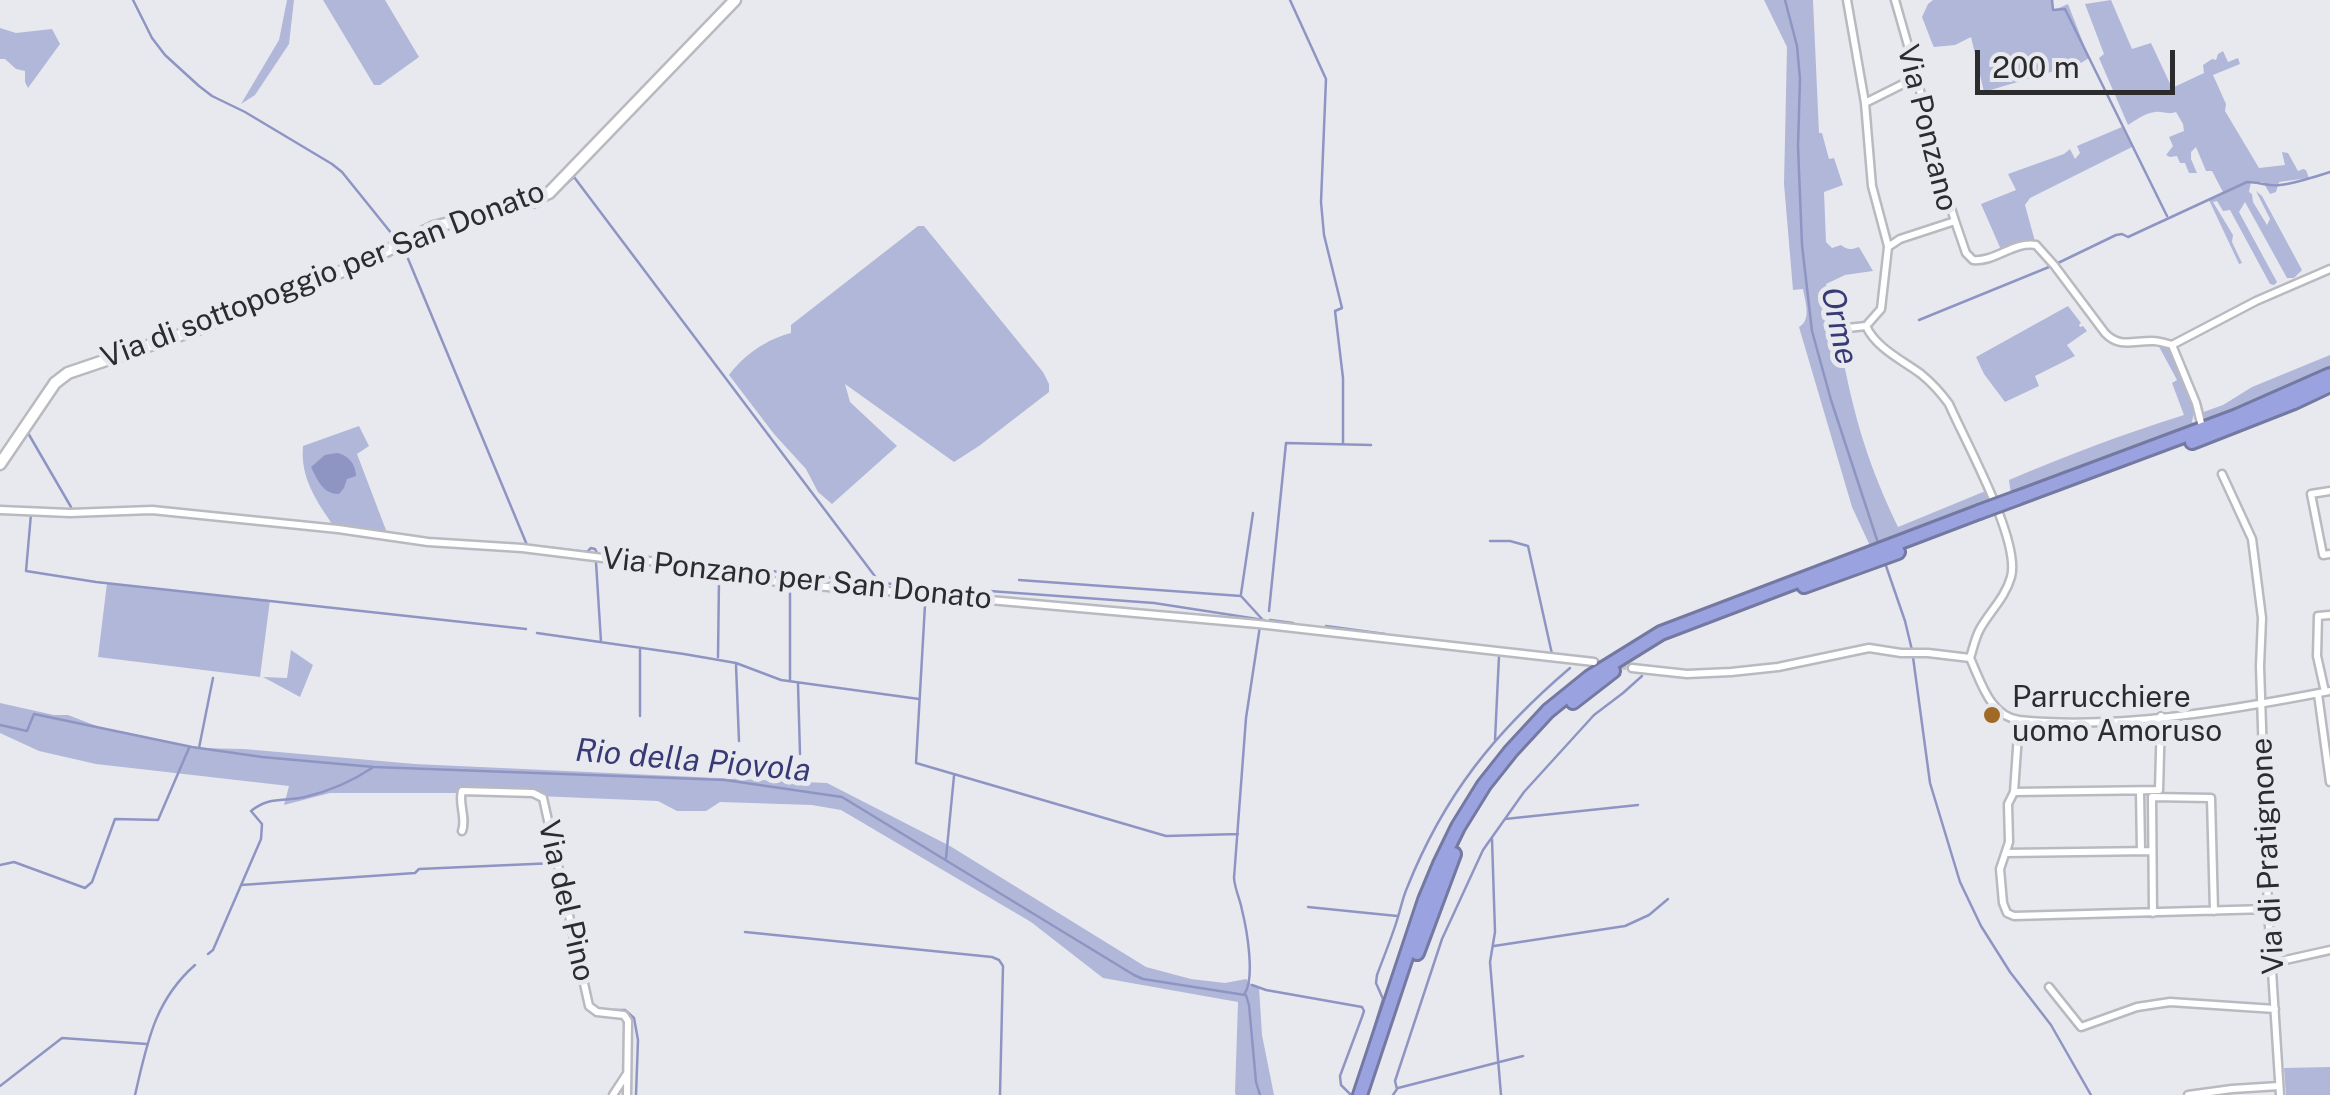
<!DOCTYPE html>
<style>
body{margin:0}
#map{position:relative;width:2330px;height:1095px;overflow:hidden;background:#e8e9ef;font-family:"Public Sans",sans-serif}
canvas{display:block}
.scale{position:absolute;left:1975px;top:50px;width:200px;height:45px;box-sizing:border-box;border:5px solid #2c2c2e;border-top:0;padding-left:12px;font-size:30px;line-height:35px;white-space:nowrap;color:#2c2c2e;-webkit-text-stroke:8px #e8e9ef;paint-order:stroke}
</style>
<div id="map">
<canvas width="2330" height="1095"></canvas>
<div class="scale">200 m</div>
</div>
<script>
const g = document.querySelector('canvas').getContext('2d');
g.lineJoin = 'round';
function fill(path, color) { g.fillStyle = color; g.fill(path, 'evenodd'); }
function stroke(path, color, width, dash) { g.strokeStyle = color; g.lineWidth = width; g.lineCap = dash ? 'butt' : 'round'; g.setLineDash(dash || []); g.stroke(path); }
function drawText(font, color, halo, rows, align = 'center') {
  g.font = font + ' "Public Sans",sans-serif'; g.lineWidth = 10; g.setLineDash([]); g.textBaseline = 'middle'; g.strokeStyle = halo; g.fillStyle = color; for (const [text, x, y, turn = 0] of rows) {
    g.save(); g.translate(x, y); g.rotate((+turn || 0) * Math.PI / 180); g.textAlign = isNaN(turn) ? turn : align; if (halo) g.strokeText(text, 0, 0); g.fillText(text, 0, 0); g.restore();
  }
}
const green = new Path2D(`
 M287 0H294L289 44 255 95 241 104 279 40Z
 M323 0H385L419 57 380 85H374Z
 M1764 0H1813L1819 133H1822L1829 159 1834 158 1843 185 1824 192 1826 242 1832 248 1841 245C1847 250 1851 250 1859 247L1873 271 1845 275 1826 284C1837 323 1843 364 1853 404 1863 446 1879 488 1898 527L1988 490 1993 502 1871 548 1852 507 1799 327C1812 320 1805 301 1803 289L1793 290 1784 184 1787 47Z
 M1933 0H2052L2054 10 2068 4 2089 58 2081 63 1984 92 1971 37 1955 45 1934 47 1932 43 1922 17 1928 4Z
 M2111 0 2132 49 2151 43 2172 88 2204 73 2203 65 2212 59 2216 60 2218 54 2223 51 2228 62 2238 58 2240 64 2213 75 2226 104 2225 111 2259 168 2285 165 2282 152 2288 153 2298 171 2303 169 2306 170 2309 178 2279 182 2276 192 2270 194 2263 182H2251L2249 192 2252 194 2253 202 2267 225 2270 219 2256 191 2262 196 2302 270 2294 278H2287L2245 202 2239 212 2277 282 2274 285 2270 284 2230 210 2223 211 2217 201 2213 202 2233 235 2232 242 2242 263 2239 264 2209 200 2224 194 2212 171H2206L2196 147 2191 152V159L2197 173H2189L2185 163H2180L2177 156 2170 157 2166 155 2173 146 2169 137 2184 131 2183 124 2176 112C2167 115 2163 111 2155 112 2145 113 2136 120 2128 125L2099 58 2104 54 2085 4Z
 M0 28 16 33 52 29 60 44 28 88 25 82V71L16 69 5 59H0Z
 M2122 127 2132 147 2030 198 2025 205 2036 245 2002 252 1981 204 2016 190 2008 174 2064 154 2070 149 2075 159 2080 153 2077 146Z
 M918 226H924L1043 372 1049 384V392L979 446 954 462 845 384 850 402 897 446 832 504 818 492 806 469 774 434 729 375C744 355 767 339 791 333V325Z
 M2068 306 2081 323 2079 325 2080 327 2083 326 2087 331 2067 345 2075 356 2035 376 2039 386 2005 402 1984 374 1976 357Z
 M2156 341 2172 345 2196 403 2192 422 2198 426 2011 495 2009 480C2068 455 2123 434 2184 415L2172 383 2177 380Z
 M2330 355V370L2201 423 2198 414 2223 405 2252 387Z
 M359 426 369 446 357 454 389 538 335 528C317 502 300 478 303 446Z
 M107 583 270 600 260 677 98 657Z
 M291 650 313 665 300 697 263 677 287 678Z
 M0 703 54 715H68L102 728 199 748 244 749 415 764 827 783 950 846 1146 967 1191 979 1225 983 1246 979 1251 984 1259 987 1262 1035 1274 1095H1236L1235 1093 1238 1002 1103 978 1031 922 841 810 812 805 720 802 706 811H677L658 801 465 793H330L284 805 289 786 96 764 39 751 0 733Z
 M2330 1067V1095H2286L2284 1068Z`);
const water = new Path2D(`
 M337 453C348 455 356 464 356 476L347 479 344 488 339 494C323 494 318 481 311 467L325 455Z`);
const stream = new Path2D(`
 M133 0 152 38 165 55 199 86 212 96 245 112 332 164 342 172 396 239
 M1290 0 1326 79 1321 202 1324 235 1342 308 1335 311 1343 378V444
 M1785 0 1797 46 1800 79 1798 146 1802 245 1812 331 1831 400 1879 546
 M2052 0 2053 10 2065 9 2167 216
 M472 222 540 206 574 177 880 583
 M404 249 527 545 587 552 591 548 595 549 597 553
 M2058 263 2116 235 2122 234 2128 237 2247 182C2260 182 2270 187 2280 185 2297 183 2314 177 2330 172
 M225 311 255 298
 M1919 320 2049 267
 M180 330 216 315
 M109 354 140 344
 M28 433 71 507
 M33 514H31L26 571 96 582 526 629
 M1490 541H1510L1528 546 1552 654
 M596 562 601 642
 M1885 563 1905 621 1912 650
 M762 570 880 583 1154 603 1264 620
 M1019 580 1241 596 1262 619
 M1241 594 1253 513
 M925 605 916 763 1166 836 1238 834
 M1269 611 1286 443 1371 445
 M1270 620 1293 623
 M1326 626 1385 634
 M537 633 684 654 736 663 781 680 919 699
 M640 650V716
 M718 657 719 579
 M1913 657 1930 783 1960 882 1981 926 2010 972 2051 1025 2091 1095
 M736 665 739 741
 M790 681V576
 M798 684 800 754
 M0 725 27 731 34 714 192 747 262 757 374 767 725 780 842 797 1134 975 1143 979 1245 995
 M1495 740 1499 656
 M199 748 213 678
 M1505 819 1638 805
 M1492 839 1495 932 1490 962 1501 1095
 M946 858 954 776
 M0 865 14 862 85 888 92 882 115 819 158 820 189 748
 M241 885 415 873 419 869 555 863
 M1308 907 1397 916
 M745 932 992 957 999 960 1003 966 1000 1095
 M1494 946 1625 926 1649 915 1668 899
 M208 954 213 950 261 839 262 824 251 811C270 796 283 802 305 797 330 791 351 782 372 768
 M1252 985 1266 990 1362 1007 1364 1011 1362 1017 1340 1076 1341 1085 1351 1095
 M1245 993C1255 977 1247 930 1242 910 1240 899 1235 890 1234 878L1246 718 1260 626
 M1246 995 1249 1005 1256 1082 1260 1095
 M609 1010H625L634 1018 638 1040 636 1095
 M0 1086 62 1038 147 1044
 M1398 1088 1523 1056
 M135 1095C147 1044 154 1001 195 965
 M1354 1095 1383 999 1376 983 1377 975C1384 956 1392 937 1398 917 1401 907 1403 897 1407 888 1444 795 1495 732 1570 668
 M1393 1095 1397 1089 1395 1081 1442 939 1483 850 1524 792 1594 715 1623 693 1642 676`);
const streetTunnel = new Path2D(`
 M1594 662 1632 668`);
const street = new Path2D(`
 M1847 0 1865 103 1872 186 1888 246
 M1865 103 1917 77
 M1955 221 1966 253 1973 260C1996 262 2013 241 2036 245L2054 265 2105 333C2120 349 2135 340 2154 341 2157 341 2169 344 2172 345L2196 403 2201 423
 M1866 326 1881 309 1888 247 1900 239 1955 221 1934 154 1917 77 1895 0
 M1838 329 1866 326C1876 348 1902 360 1921 374 1932 383 1941 393 1949 404 1965 441 2021 541 2011 577 2005 598 1990 611 1980 629 1975 638 1973 649 1970 658 1981 682 1990 716 2019 720 2118 730 2232 710 2330 691
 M2172 345 2256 301 2330 269
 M2222 474 2252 539 2262 618 2260 666 2268 909 2280 1095
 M2330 491 2311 494 2323 555 2330 554
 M0 510 70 513 152 510 338 529 428 542 522 548 611 559 703 564 785 584 900 592 1258 624 1594 662
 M1632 668 1687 674 1731 672 1778 667 1869 648 1901 653H1928L1970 658
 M2325 692 2317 656 2318 616 2330 615
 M2318 694 2330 782
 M2019 720 2014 792 2008 804 2009 842 2000 869 2003 903 2007 913 2014 916 2268 909
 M2140 791 2141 851
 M2014 792 2159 790 2161 716
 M2152 797 2211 798 2214 911
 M2152 797 2153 913
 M462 831C467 818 458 804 462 791L533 793 543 798 589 1006 597 1012 624 1015 628 1021 627 1095
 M2006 853 2151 851
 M2272 963 2330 950
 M2049 987 2081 1027 2137 1007 2170 1002 2275 1009
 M613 1095 626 1075
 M2188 1095 2232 1089 2279 1086`);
const secondary = new Path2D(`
 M0 464 55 383 68 373 198 329 264 299 354 267 434 227 529 202 549 193 735 0`);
const highway = new Path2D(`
 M2192 442 2294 402 2330 385
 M2017 498 2237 416 2330 375
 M1804 586 1898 552
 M1573 702 1613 671
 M1417 953 1454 854
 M1360 1095 1425 900 1440 864 1458 827 1484 785 1511 751 1548 711 1590 677 1661 633 1979 512`);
const highwayBridge = new Path2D(`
 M1979 512 2017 498`);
const markers = [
 [1992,715,10,"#a06a24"]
];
const streetNames = [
 ["Via Ponzano",1927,128,76],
 ["Via di sottopoggio per San Donato",323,275,-21],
 ["Via Ponzano per San Donato",797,579,6],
 ["Via di Pratignone",2268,856,-93],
 ["Via del Pino",566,901,77]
];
const poiNames = [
 ["Parrucchiere",2012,698],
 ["uomo Amoruso",2012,732]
];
const waterNames = [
 ["Orme",1839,326,78],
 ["Rio della Piovola",693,761,5]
];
fill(green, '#b1b7d9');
fill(water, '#8f95c3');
stroke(stream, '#8f95c3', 2.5);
stroke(streetTunnel, '#c2c3c8', 6, [6, 3]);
stroke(street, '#b9bac0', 11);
stroke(secondary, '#b9bac0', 15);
stroke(highway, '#7479a2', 18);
stroke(street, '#fff', 6);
stroke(secondary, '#fff', 10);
stroke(highway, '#9aa2e0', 12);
stroke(highwayBridge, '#7479a2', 18, []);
stroke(highwayBridge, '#9aa2e0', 12);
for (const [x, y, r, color] of markers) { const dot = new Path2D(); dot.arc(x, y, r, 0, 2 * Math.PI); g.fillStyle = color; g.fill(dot); stroke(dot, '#e8e9ef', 4); }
drawText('30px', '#2c2c2e', '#e8e9ef', streetNames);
drawText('30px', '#2c2c2e', '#e8e9ef', poiNames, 'left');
drawText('italic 32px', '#373a75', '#e8e9ef', waterNames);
</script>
